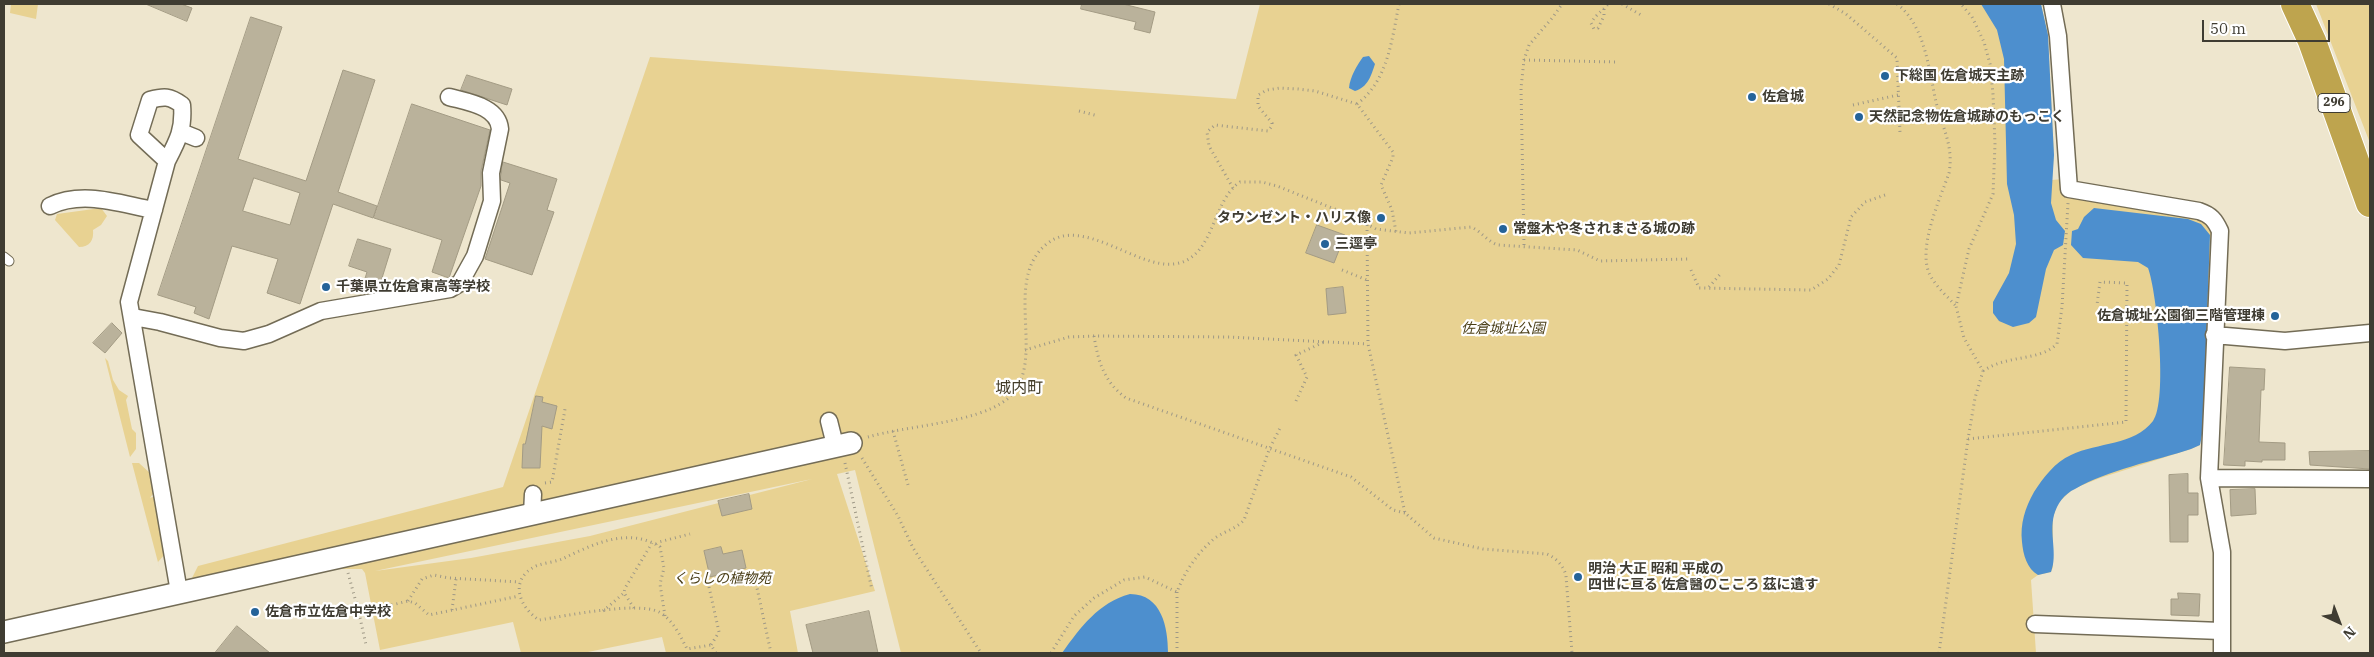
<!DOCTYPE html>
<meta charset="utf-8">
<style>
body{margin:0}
#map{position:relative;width:2374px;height:657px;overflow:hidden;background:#eee6ce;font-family:"IBM Plex Serif",serif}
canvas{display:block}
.frame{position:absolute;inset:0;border:5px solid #3f3c32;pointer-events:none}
.north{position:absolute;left:2314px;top:597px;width:50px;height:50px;-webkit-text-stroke:4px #fff;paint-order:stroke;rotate:137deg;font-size:14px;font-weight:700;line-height:20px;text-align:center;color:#3f3c32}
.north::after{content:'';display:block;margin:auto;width:18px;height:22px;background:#3f3c32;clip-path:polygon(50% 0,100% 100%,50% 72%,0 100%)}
.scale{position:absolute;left:2202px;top:20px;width:128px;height:22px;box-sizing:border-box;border:2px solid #3f3c32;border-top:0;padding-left:6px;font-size:15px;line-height:18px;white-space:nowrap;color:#3f3c32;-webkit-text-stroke:4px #fff;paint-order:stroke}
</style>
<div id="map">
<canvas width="2374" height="657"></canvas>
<div class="frame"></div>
<div class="north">N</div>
<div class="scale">50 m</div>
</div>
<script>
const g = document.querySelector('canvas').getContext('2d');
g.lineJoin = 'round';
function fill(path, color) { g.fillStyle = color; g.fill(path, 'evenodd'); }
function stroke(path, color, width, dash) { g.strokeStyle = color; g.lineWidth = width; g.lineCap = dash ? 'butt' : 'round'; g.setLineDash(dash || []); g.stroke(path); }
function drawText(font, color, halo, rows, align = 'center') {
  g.font = font + ' "IBM Plex Serif","Noto Sans JP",serif'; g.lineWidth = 4.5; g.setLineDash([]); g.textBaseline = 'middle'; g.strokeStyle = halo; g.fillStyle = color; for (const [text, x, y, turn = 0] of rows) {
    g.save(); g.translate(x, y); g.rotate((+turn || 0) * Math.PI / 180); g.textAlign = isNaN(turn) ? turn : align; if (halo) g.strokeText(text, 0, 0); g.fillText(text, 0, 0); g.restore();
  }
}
const green = new Path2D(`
 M11 4H38L36 19 10 13Z
 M1260 4H2041L2048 35 2054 155 2052 180 2063 179 2065 198 2103 202 2207 221 2219 229 2200 445 2191 449 2100 478 2073 489 2058 503 2053 517V567L2051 572 2038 575 2031 580 2036 653H901L855 470 837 474 875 591 790 611 798 653H666L662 637 583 653H521L513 622 380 650 365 573 362 569H321L180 602 198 566 503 487 650 57 1236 99ZM812 479 590 536 471 558 375 571Z
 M2316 4H2370V143Z
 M101 208 107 216 101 225 93 230C94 240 90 247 79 247L55 220 57 214Z
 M105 358 108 361 113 380 119 390 128 396 126 400 132 429 136 433V449L130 457Z
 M132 463H139L151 474 150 478 155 491 150 498 155 496 165 554 158 562 160 570Z`);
const water = new Path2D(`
 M1981 4H2041L2048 35 2054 155 2051 203 2056 220 2065 231 2063 245 2054 250 2046 269 2036 317 2029 323 2013 327 1999 321 1993 313V302L2009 273 2016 244 2014 215 2007 184 2004 59 1997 30Z
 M1369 56 1375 64C1371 76 1368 87 1355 91L1349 88C1350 77 1357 65 1363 57Z
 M2094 208 2188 219 2201 224 2210 235 2203 430 2200 445 2191 449C2154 461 2108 470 2075 489 2064 494 2057 504 2054 515 2049 534 2058 554 2051 572L2038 575C2027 569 2023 554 2022 542 2020 524 2025 508 2034 492 2043 478 2055 462 2071 455 2098 442 2134 446 2153 421 2168 401 2157 292 2148 268L2138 262 2083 258 2071 245 2072 231 2078 229 2084 217Z
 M1130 594C1162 594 1168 628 1168 653H1062C1081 627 1098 603 1130 594Z`);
const building = new Path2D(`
 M146 4H181L192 8 187 21Z
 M1082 4H1123L1155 12 1150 33 1134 29 1136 22 1081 9Z
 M251 17 282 27 238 159 306 181 343 70 375 80 338 192 377 206 373 218 333 204 300 304 267 293 278 259 232 246 209 319 194 313 196 307 158 295ZM254 178 300 193 290 225 243 211Z
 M467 75 512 89 507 105 461 90Z
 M412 104 490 130 481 171V186L449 278 432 272 442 240 374 218Z
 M503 162 557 179 547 210 554 212 532 275 485 259 510 183 501 180Z
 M1317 225 1345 235 1334 263 1306 253Z
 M358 239 391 249 378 291 362 288 367 272 349 266Z
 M1343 287 1346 313 1328 315 1326 289Z
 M112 323 122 333 105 353 93 343Z
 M2230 367 2265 369 2264 390H2261L2259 442 2285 443V460H2262V462L2245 461V466L2224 465Z
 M536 396 543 397 542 402 557 406 552 429 542 426 540 468H522L523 444H525Z
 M2370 451V469L2310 465 2309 452Z
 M2188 474V493H2198V515H2188V542H2170L2169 475Z
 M2255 489 2256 514 2231 516 2230 490Z
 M749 494 752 509 722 516 718 501Z
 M721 547 723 554 742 550 746 568 710 577 704 551Z
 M2178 593 2200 594 2199 616 2171 615V599H2178Z
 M869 611 878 653H813L806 625Z
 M237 626 270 653H215Z`);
const path = new Path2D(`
 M1622 4 1641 15
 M1829 4 1846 14 1897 58 1900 133
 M1897 4C1925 25 1929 70 1936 102 1942 127 1954 146 1949 173 1940 199 1918 246 1929 273 1935 286 1947 296 1956 306
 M1604 9V16L1598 28 1594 29 1591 23C1597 13 1602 12 1608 4
 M1524 60 1616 62
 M1357 104C1388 81 1392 39 1399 4
 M1853 105 1898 95
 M1079 111 1098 116
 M1233 188 1209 146 1207 132 1215 125 1268 131 1272 126V123L1258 106V95L1267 90 1280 88 1298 89 1315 91 1357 104 1393 152V157L1381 185 1392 210 1396 232
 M1367 225 1368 344 1405 513 1434 538 1483 549 1547 554C1556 558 1564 566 1566 576L1572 653
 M1524 245 1521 88 1524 60 1529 45 1553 17 1562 4
 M1342 270 1367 280
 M1691 270 1699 288 1811 290 1828 279 1839 265 1851 217 1865 202 1885 195
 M1709 287 1722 272
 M1094 336C1098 361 1104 382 1126 398L1351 477 1393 510 1405 513
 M1025 350 1069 337 1094 336 1230 337 1368 344
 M1983 371C2008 354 2038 362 2057 344L2062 307 2068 203
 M1296 401 1307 377 1296 355 1324 342
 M893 431 908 485
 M868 437C905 426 976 423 1006 400 1051 365 999 280 1048 243 1082 216 1138 269 1174 264 1215 259 1211 201 1240 182H1262L1277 186 1347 214 1376 229 1409 233 1471 227C1481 231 1488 242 1498 245L1577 250 1600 261 1688 259
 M1968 439 2126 422 2127 283 2100 282 2097 305
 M862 458 898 516 913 548 981 653
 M845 463 872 590
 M545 483 552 482 565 409
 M656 544 659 542 690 534
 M348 573 359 613 408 601 415 603 429 615 519 596
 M754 574 771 653
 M709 587 719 632 711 645
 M1177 592V653
 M408 601 422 579 434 575 449 578 520 582
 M634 608 624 593 625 588 652 543
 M452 610 456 579
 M603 611 624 593
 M359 613 366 645
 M665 616 660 584 664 568 660 547C628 526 592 545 562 559 554 562 544 563 536 566 509 579 518 606 539 620 565 616 638 601 659 612 673 620 680 635 687 649L711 645 716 653
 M1051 653 1074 616 1094 598 1124 580 1145 577 1177 592C1185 571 1198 552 1215 538 1225 531 1236 529 1244 520L1269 450 1281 426
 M1939 653 1968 439 1975 398 1983 371 1964 338 1956 306 1969 249 1993 194 1995 144 1993 94 1990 64 1984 42 1972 17 1961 4`);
const service = new Path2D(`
 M4 257 9 261`);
const minor = new Path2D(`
 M2052 4 2058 36 2069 189 2199 211C2211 215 2215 220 2220 231L2209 478 2222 552V653
 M181 132 196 138
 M167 161 139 135 150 100C164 96 170 96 182 105 184 129 178 140 167 161L129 302 179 592
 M50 206C83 190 120 204 154 210
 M133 317 160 322 220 338 244 341 269 334 321 311 450 289 460 283 475 256 492 201 491 173 500 129C498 106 467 102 449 97
 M2214 335 2285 341 2370 333
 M829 421 835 445
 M2209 478 2370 479
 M532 514 533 494
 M2035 624 2221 631`);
const tertiary = new Path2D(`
 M4 632 851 443`);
const trunk = new Path2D(`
 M2295 4 2312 41 2370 203`);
const markers = [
 [1885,76,5,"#256399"],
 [1752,97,5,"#256399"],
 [1859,117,5,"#256399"],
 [1381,218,5,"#256399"],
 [1503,229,5,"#256399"],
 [1325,244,5,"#256399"],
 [326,287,5,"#256399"],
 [2275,316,5,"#256399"],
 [1578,577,5,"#256399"],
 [255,612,5,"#256399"]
];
const shields = [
 [2334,103,32]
];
const shieldNames = [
 ["296",2334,103]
];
const poiNames = [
 ["下総国 佐倉城天主跡",1895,76],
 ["佐倉城",1762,97],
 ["天然記念物佐倉城跡のもっこく",1869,117],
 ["タウンゼント・ハリス像",1371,218,"right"],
 ["常盤木や冬されまさる城の跡",1513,229],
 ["三逕亭",1335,244],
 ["千葉県立佐倉東高等学校",336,287],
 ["佐倉城址公園御三階管理棟",2265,316,"right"],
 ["明治 大正 昭和 平成の",1588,569],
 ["四世に亘る 佐倉醫のこころ 茲に遺す",1588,585],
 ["佐倉市立佐倉中学校",265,612]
];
const parkNames = [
 ["佐倉城址公園",1503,329],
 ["くらしの植物苑",722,579]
];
const quarterNames = [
 ["城内町",1019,388]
];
fill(green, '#e8d292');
fill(water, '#4d8fce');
fill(building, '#bab29b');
stroke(building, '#a39b84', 1);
stroke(service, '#736c56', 11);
stroke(minor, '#736c56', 19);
stroke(tertiary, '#736c56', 24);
stroke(trunk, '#fff', 30);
stroke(path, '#9e9886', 3, [1, 4]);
stroke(service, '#fff', 9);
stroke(minor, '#fff', 16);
stroke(tertiary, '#fff', 21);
stroke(trunk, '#bea44e', 28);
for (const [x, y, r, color] of markers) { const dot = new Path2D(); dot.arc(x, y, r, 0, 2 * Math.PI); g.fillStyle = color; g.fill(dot); stroke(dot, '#fff', 2); }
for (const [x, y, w] of shields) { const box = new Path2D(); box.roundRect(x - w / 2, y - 9.5, w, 19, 4); g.fillStyle = '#fff'; g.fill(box); stroke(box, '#3f3c32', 1); }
drawText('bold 12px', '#3f3c32', null, shieldNames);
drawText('bold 14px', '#3f3c32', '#fff', poiNames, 'left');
drawText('italic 14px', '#4a3e17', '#fff', parkNames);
drawText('16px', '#443d29', '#fff', quarterNames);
</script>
